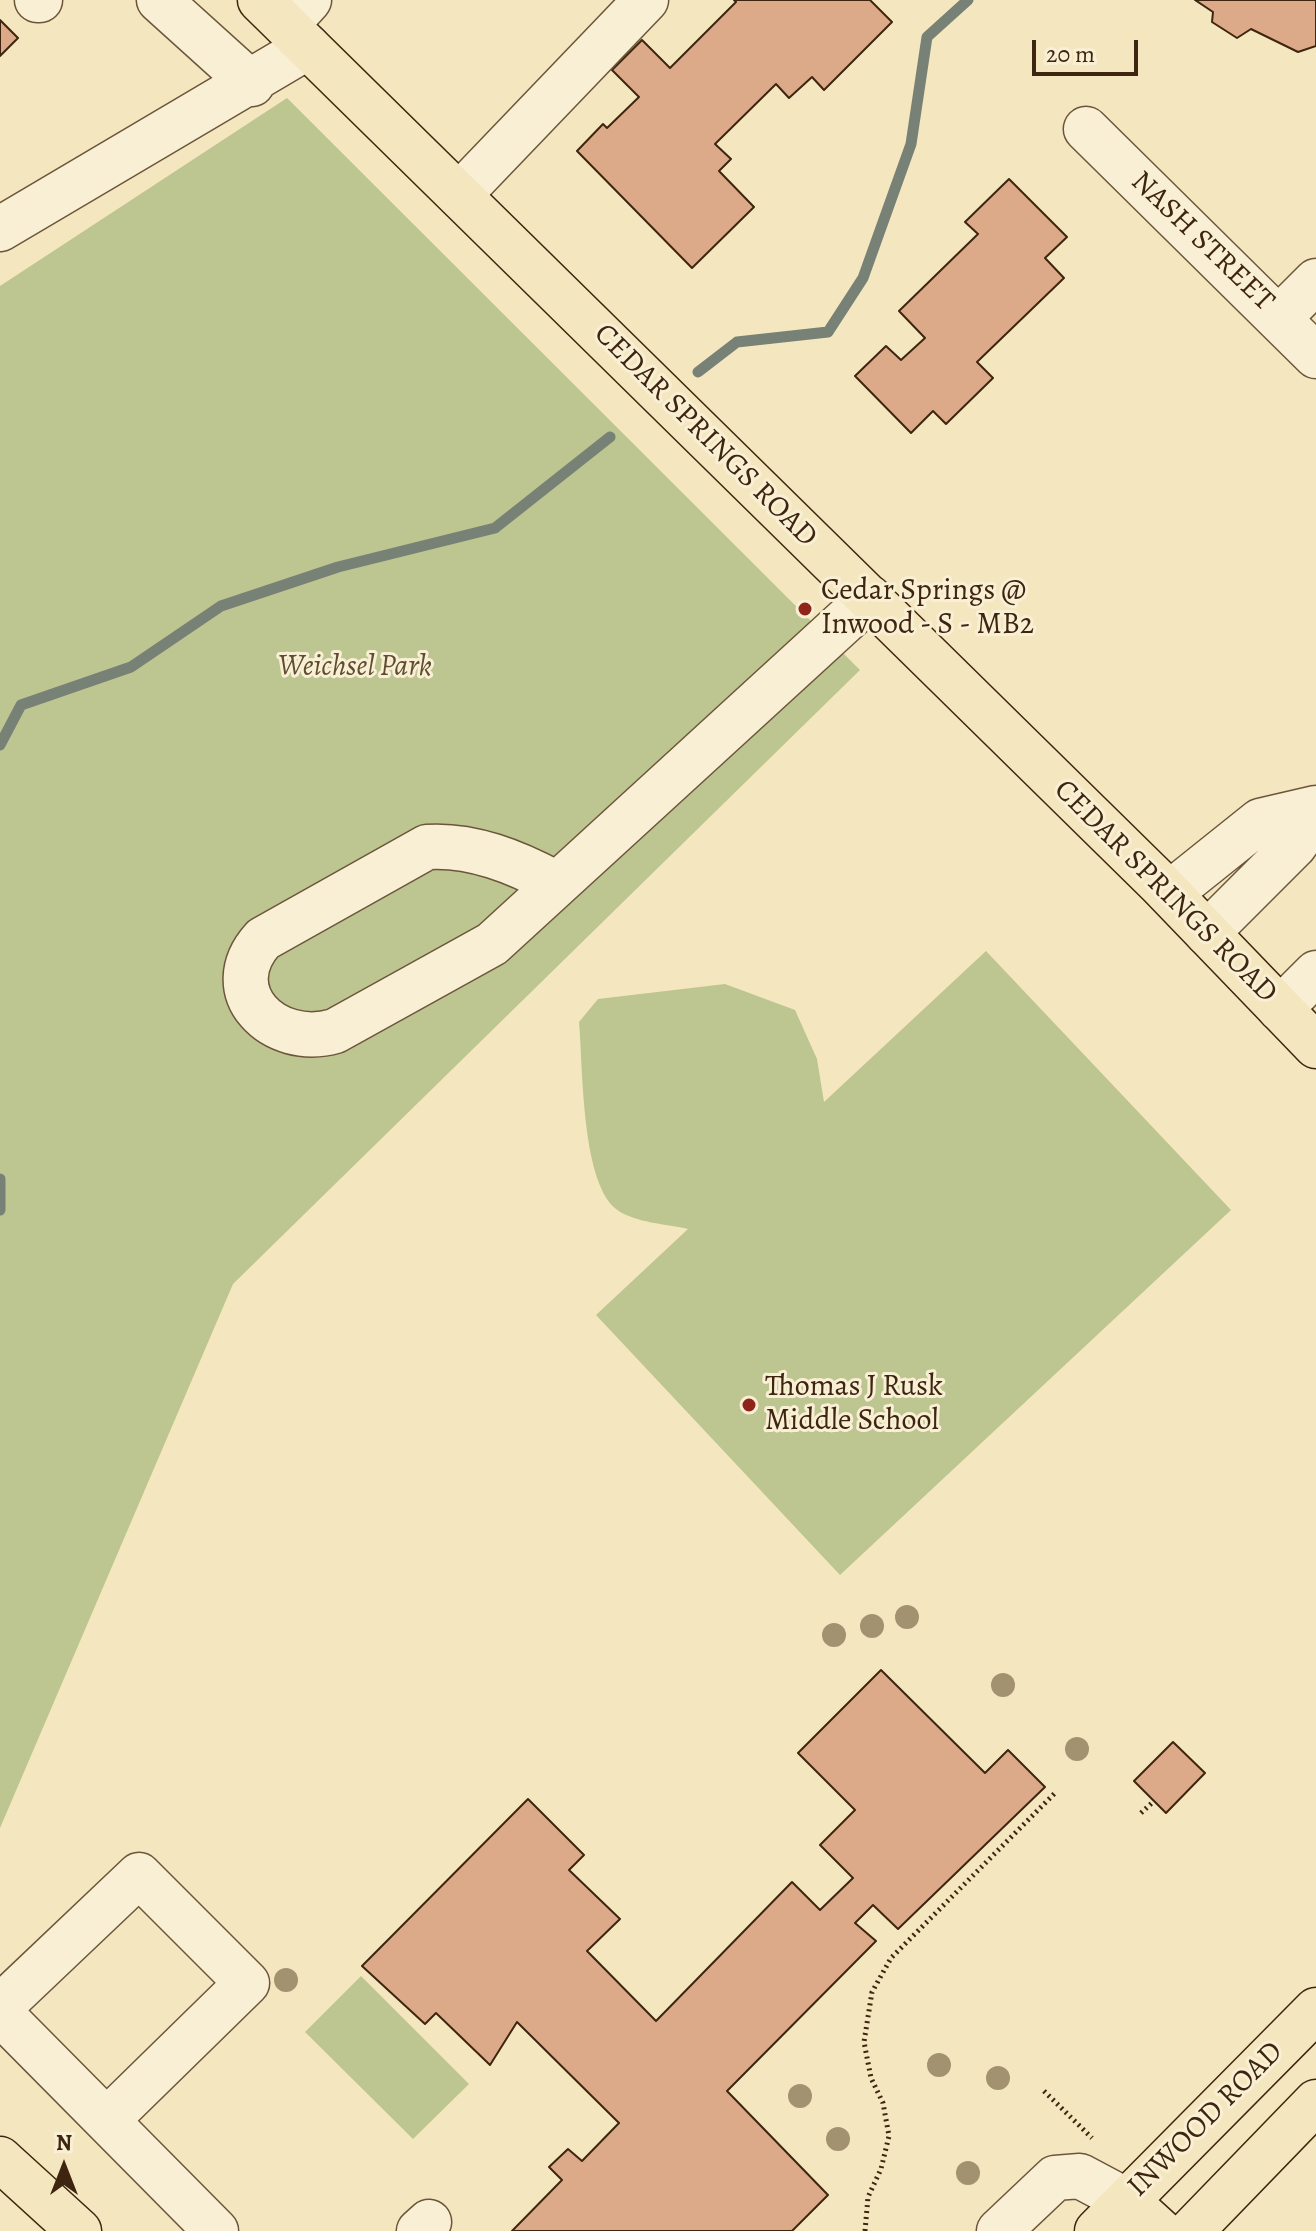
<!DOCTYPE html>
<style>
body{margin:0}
#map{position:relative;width:1316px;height:2231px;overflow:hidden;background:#f4e7bf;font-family:Alegreya,serif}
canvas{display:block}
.north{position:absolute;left:24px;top:2127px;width:80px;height:80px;-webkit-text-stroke:6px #f8efd5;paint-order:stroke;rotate:0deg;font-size:22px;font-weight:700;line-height:32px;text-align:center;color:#3e250f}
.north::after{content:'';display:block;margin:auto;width:28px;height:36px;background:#3e250f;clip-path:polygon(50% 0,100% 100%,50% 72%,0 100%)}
.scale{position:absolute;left:1032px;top:40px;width:106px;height:36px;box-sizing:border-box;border:4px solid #3e250f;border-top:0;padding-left:10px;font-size:24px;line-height:28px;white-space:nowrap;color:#3e250f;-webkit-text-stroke:6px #f8efd5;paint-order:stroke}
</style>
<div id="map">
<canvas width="1316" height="2231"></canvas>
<div class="north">N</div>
<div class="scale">20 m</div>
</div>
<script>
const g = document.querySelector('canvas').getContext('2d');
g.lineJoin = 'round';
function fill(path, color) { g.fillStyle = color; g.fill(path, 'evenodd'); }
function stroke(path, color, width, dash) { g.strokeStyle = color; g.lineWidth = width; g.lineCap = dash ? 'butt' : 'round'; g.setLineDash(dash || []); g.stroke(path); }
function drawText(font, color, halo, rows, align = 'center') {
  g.font = font + ' Alegreya,serif'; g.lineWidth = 6; g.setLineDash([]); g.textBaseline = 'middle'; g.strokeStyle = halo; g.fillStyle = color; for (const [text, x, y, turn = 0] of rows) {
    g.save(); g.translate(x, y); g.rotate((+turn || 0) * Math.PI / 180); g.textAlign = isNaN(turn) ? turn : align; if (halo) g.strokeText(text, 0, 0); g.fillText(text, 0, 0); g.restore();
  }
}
const green = new Path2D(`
 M287 98 860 670 233 1284 0 1828V286Z
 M986 951 1231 1210 840 1575 596 1315 688 1229C668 1224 634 1223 616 1209 581 1181 583 1066 579 1022L598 999 725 984 795 1010 817 1059 824 1102Z
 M361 1976 469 2084 413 2139 305 2032Z`);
const stream = new Path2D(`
 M698 372 737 342 828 332 863 278 911 144 927 37 968 0
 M0 745 21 705 131 667 221 606 338 567 495 528 610 437
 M0 1179V1210`);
const building = new Path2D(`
 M734 0H870L892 22 824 90 812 77 789 98 776 84 715 144 731 159 719 171 754 207 692 268 577 151 603 124 607 128 639 97 612 70 642 40 670 68 736 2Z
 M1195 0H1316V46L1298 52 1251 29 1237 38 1212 22 1213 12Z
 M0 20 18 38 0 56Z
 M1009 179 1067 237 1045 258 1064 278 977 362 993 378 946 424 933 411 911 433 855 376 886 346 901 360 925 338 899 311 978 234 965 222Z
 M881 1670 985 1773 1008 1750 1045 1787 898 1929 873 1905 855 1923 876 1941 727 2091 828 2195 792 2231H512L562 2180 549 2167 568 2149 582 2161 619 2123 517 2022 490 2065 436 2013 425 2024 362 1966 528 1799 584 1855 569 1870 620 1919 587 1951 656 2021 792 1882 820 1910 853 1878 820 1845 855 1810 798 1753Z
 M1173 1742 1205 1773 1166 1813 1134 1781Z`);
const path = new Path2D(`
 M1141 1813 1154 1801
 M1044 2091 1092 2138
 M865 2231 868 2197 881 2169 889 2136 883 2103 871 2078 864 2042 872 1992 891 1958 1056 1792`);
const minor = new Path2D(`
 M37 0H40
 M159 0 252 84
 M286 25 309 0
 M1086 129 1316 356
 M459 195 646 0
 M0 229 308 47
 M1279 318 1316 281
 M555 883C516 862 472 844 427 847L263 939C216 991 273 1049 335 1031L492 944 870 598
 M1170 893 1260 821 1316 808
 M1207 933 1294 846 1316 816
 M1280 1009 1316 973
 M0 2007 139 1875 247 1983 108 2119
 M0 2013 216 2231
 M419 2231 429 2222
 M999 2231 1055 2178 1080 2176 1127 2201`);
const major = new Path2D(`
 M260 0 1159 883 1316 1046
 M0 2159 79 2231
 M1127 2201 1160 2231
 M1097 2231 1316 2010
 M1191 2231 1316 2102`);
const trees = [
 [907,1617],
 [872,1626],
 [834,1635],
 [1003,1685],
 [1077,1749],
 [286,1980],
 [939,2065],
 [998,2078],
 [800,2096],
 [838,2139],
 [968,2173]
];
const markers = [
 [805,609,8,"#8f2418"],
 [749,1405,8,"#8f2418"]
];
const streetNames = [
 ["NASH STREET",1202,242,44],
 ["CEDAR SPRINGS ROAD",705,436,45],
 ["CEDAR SPRINGS ROAD",1165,892,45],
 ["INWOOD ROAD",1206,2120,-45]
];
const poiNames = [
 ["Cedar Springs @",821,592],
 ["Inwood - S - MB2",821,626],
 ["Thomas J Rusk",765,1388],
 ["Middle School",765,1422]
];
const parkNames = [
 ["Weichsel Park",355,668]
];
fill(green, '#bdc590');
stroke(stream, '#788176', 11);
fill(building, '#ddaa89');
stroke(building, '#3e250f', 2);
stroke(minor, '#6c563b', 47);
stroke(major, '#3e250f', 47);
stroke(path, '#3e250f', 5, [2, 4]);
stroke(minor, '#f8efd5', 44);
stroke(major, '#f4e7bf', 44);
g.fillStyle = '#a29270';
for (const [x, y] of trees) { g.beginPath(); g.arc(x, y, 12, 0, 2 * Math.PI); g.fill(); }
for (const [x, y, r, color] of markers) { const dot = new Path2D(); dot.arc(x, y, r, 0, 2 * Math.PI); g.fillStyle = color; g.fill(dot); stroke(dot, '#f8efd5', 3); }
drawText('30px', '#3e250f', '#f8efd5', streetNames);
drawText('30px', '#3e250f', '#f8efd5', poiNames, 'left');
drawText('italic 30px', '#5e4d2f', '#f8efd5', parkNames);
</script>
